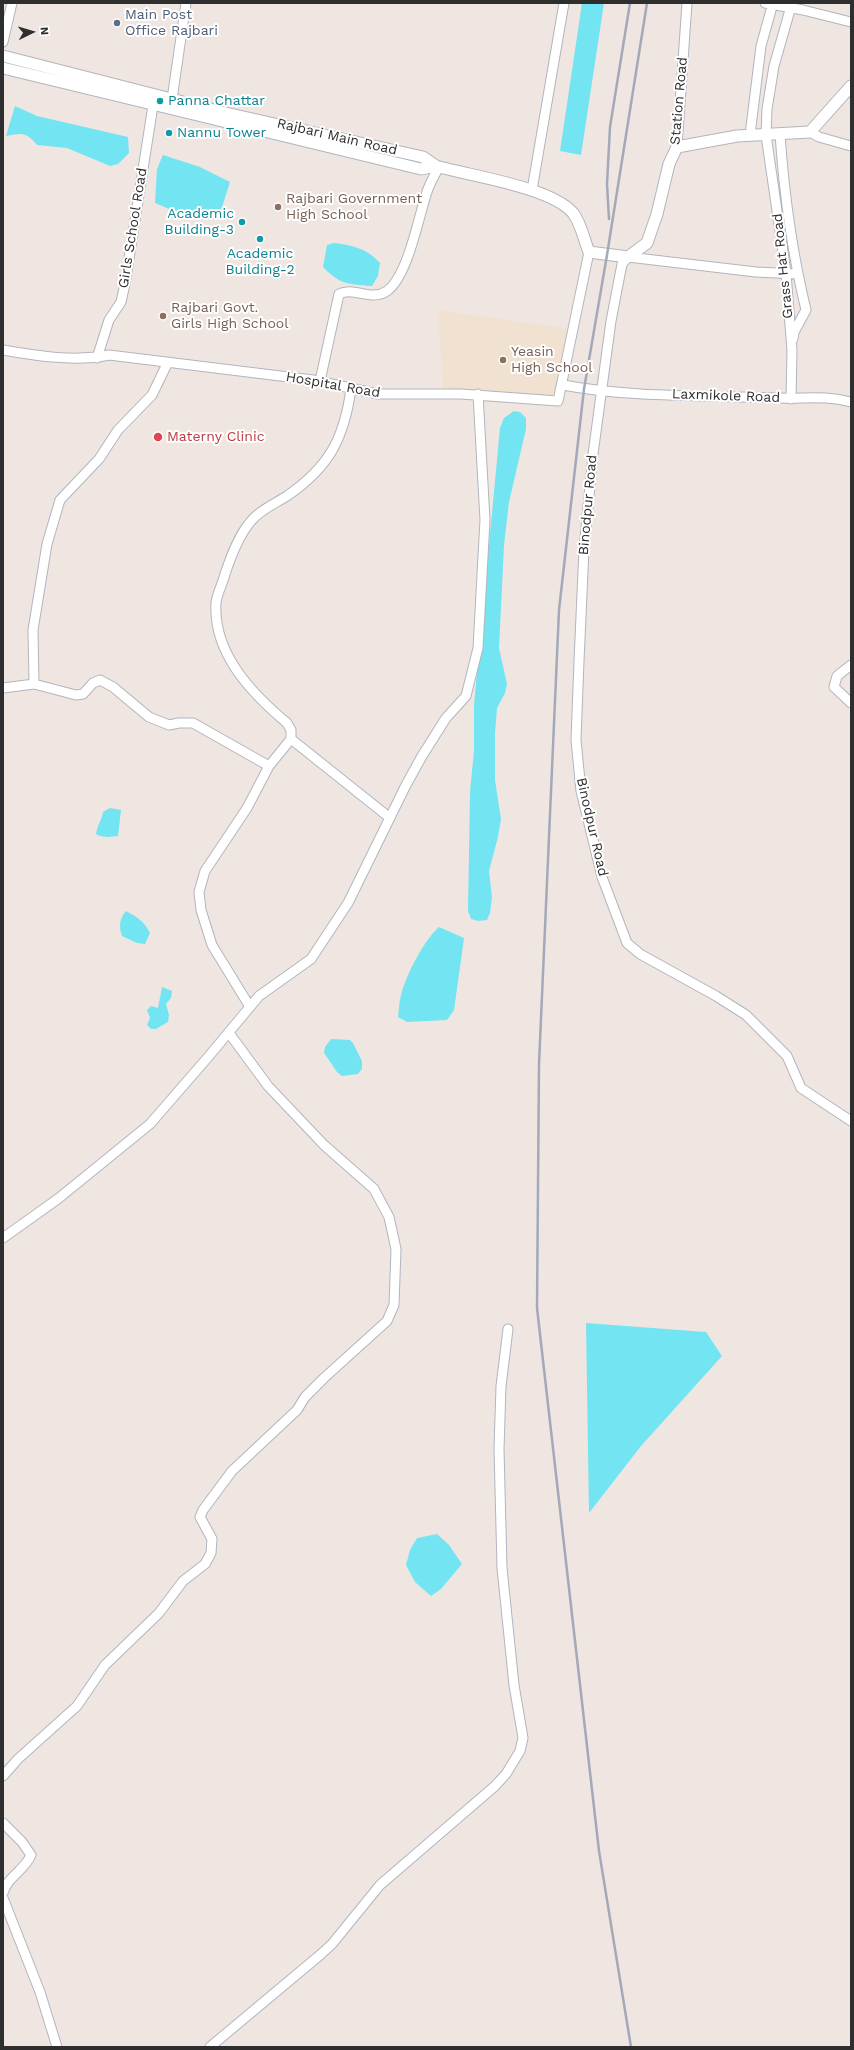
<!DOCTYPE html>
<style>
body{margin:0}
#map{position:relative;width:854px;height:2050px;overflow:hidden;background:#efe6e1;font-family:"Work Sans",sans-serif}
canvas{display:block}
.frame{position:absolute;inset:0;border:4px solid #2e2e2e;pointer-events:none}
.north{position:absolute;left:12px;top:12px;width:40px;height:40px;-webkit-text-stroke:3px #fff;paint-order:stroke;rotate:85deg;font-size:11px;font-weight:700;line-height:16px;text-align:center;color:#2e2e2e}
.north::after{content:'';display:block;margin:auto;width:14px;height:18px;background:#2e2e2e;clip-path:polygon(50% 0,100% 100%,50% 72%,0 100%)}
</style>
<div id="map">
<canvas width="854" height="2050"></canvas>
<div class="frame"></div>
<div class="north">N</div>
</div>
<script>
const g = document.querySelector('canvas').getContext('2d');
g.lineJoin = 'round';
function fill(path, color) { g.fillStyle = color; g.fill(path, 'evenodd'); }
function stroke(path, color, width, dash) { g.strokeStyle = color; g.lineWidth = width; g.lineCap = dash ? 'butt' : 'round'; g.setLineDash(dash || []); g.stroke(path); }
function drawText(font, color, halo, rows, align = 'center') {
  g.font = font + ' "Work Sans",sans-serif'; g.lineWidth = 4; g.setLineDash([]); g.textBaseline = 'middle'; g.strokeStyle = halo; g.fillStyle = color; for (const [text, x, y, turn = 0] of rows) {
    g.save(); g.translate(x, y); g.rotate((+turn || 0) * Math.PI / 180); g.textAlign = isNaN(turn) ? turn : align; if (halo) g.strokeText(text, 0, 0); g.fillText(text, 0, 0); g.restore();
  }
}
const education = new Path2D(`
 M438 310 570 329 557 400 443 391Z`);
const water = new Path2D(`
 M582 3H604L581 155 560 151Z
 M15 106 37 116 128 137 129 153 118 164 110 166 67 148 37 145C26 132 22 133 6 136Z
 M163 155 200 167 230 182 218 220 193 219 155 203 157 169Z
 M334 243C352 245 368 249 380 263L378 276 372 286C347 284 341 285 323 267L327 245Z
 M514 411 520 412 526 418V429L509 502 504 545 499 648 507 684 505 693 497 708 495 733V780L501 819 498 837 489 871 492 897 490 913 487 920 478 921 471 919 468 911 470 792 474 750V705L500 428 504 418Z
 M110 808 121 810 118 836C110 837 103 838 96 834 97 825 102 820 103 812Z
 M126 911C137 917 144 921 150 933L145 944 137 943 122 936C119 927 119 919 126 911Z
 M439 927 464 938 454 1010 447 1020 407 1022 398 1017C399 1010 399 1002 401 995 406 975 424 940 439 927Z
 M162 987 172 991 171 998 166 1004 169 1015 168 1022 156 1029H151L147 1025 150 1018 147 1010 151 1006 158 1008Z
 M331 1039 350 1040 353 1043 362 1061V1069L358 1074 342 1076 337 1072 324 1053 325 1047Z
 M586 1323 706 1332 722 1356 641 1446 589 1513Z
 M437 1534 449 1545 462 1564 441 1589 431 1596 415 1582 406 1565 410 1550 417 1538Z`);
const minor = new Path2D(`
 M765 3 803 10 851 22
 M3 42 12 3
 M171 106 186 3
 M810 132 819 137 851 146
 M780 134C784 193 792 252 806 310L794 332 793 339
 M750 135 761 46 773 3
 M677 147 687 3
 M532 190 564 3
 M797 274 756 272 628 257 622 264 611 321 593 454 584 549 579 661 576 740 581 791 602 877 627 943 640 954 716 996 746 1015 787 1056 801 1088 851 1121
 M3 350C37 356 75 362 109 355L313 380 378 394H461L558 401 589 252
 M97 358 109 320 121 302 125 284 154 99
 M320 381 339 294C354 286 371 302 387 291 409 275 419 213 428 189 431 181 435 174 439 167
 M563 385C631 398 709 395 779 398 805 399 825 395 851 402
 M791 399 792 351 786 273 766 135 767 109 774 66 792 3
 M851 665 837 676 834 687 851 703
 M34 684 76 695 83 694 93 683 100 680 113 687 149 717 169 725 179 723H193L269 766
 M3 688 34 684 33 630 47 544 60 500 99 459 118 430 152 395 168 362
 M291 739 390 818
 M250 1007 212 945 201 910 199 892 205 871 247 808 269 766 291 739V730L287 723C251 693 213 653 216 603 217 593 223 583 225 574 231 556 239 534 252 520 260 510 276 503 287 496 329 467 344 439 351 389
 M3 1238 59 1198 150 1124 209 1056 259 996 311 959 348 903 406 785 422 756 446 718 466 696 478 648 485 520 478 394
 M3 1776 18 1759 77 1706 105 1665 159 1613 183 1581 205 1564 211 1553 212 1539 200 1517 203 1510 232 1471 297 1410 305 1397 324 1378 387 1321 394 1305 396 1249 389 1217 374 1189 324 1145 268 1086 229 1033
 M3 1823 22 1842 31 1855C25 1870 7 1877 3 1893
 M3 1898 40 1992 57 2047
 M210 2047 320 1955 332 1944 380 1885 495 1786 506 1774 520 1751 523 1738 514 1685 502 1568 499 1449 501 1386 508 1329`);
const tertiary = new Path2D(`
 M3 56 230 114 423 157 436 166C470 176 551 187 573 213 581 223 584 240 589 252L628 257 647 243 657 214 669 164 677 147 737 136 810 132 851 86
 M3 68 421 169 436 166`);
const rail = new Path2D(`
 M609 219 607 184 610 127 630 3
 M631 2047 599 1851 537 1308 539 1064 559 610 584 389 607 255 647 3`);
const markers = [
 [117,23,4,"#5c6f8a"],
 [160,101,4,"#0f9aa8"],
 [169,133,4,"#0f9aa8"],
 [278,207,4,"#8d6e63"],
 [242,222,4,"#0f9aa8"],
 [260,239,4,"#0f9aa8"],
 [163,316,4,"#8d6e63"],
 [503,360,4,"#8d6e63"],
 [158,437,5,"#e0444e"]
];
const serviceNames = [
 ["Main Post",125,15],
 ["Office Rajbari",125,31]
];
const cultureNames = [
 ["Panna Chattar",168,101],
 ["Nannu Tower",177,133],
 ["Academic",234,214,"right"],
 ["Building-3",234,230,"right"],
 ["Academic",260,254,"center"],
 ["Building-2",260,270,"center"]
];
const streetNames = [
 ["Station Road",679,101,-85],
 ["Rajbari Main Road",337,137,13],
 ["Girls School Road",133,228,-81],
 ["Grass Hat Road",783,266,-96],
 ["Hospital Road",333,385,10],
 ["Laxmikole Road",726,396,2],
 ["Binodpur Road",588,505,-85],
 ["Binodpur Road",592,827,77]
];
const educationNames = [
 ["Rajbari Government",286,199],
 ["High School",286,215],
 ["Rajbari Govt.",171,308],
 ["Girls High School",171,324],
 ["Yeasin",511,352],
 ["High School",511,368]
];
const healthNames = [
 ["Materny Clinic",167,437]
];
fill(education, '#f0e1d0');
fill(water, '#73e4f1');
stroke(minor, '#b1b5be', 11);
stroke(tertiary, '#b1b5be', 13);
stroke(minor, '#fff', 9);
stroke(tertiary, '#fff', 11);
stroke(rail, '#a3a9b8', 2.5);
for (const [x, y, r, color] of markers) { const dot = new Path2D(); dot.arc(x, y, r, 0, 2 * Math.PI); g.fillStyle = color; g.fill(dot); stroke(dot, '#fff', 1.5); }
drawText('14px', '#4e5e75', '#fff', serviceNames, 'left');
drawText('14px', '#0d838f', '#fff', cultureNames, 'left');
drawText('14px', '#2e2e2e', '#fff', streetNames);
drawText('14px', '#785e54', '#fff', educationNames, 'left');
drawText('14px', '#be3a42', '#fff', healthNames, 'left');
</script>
